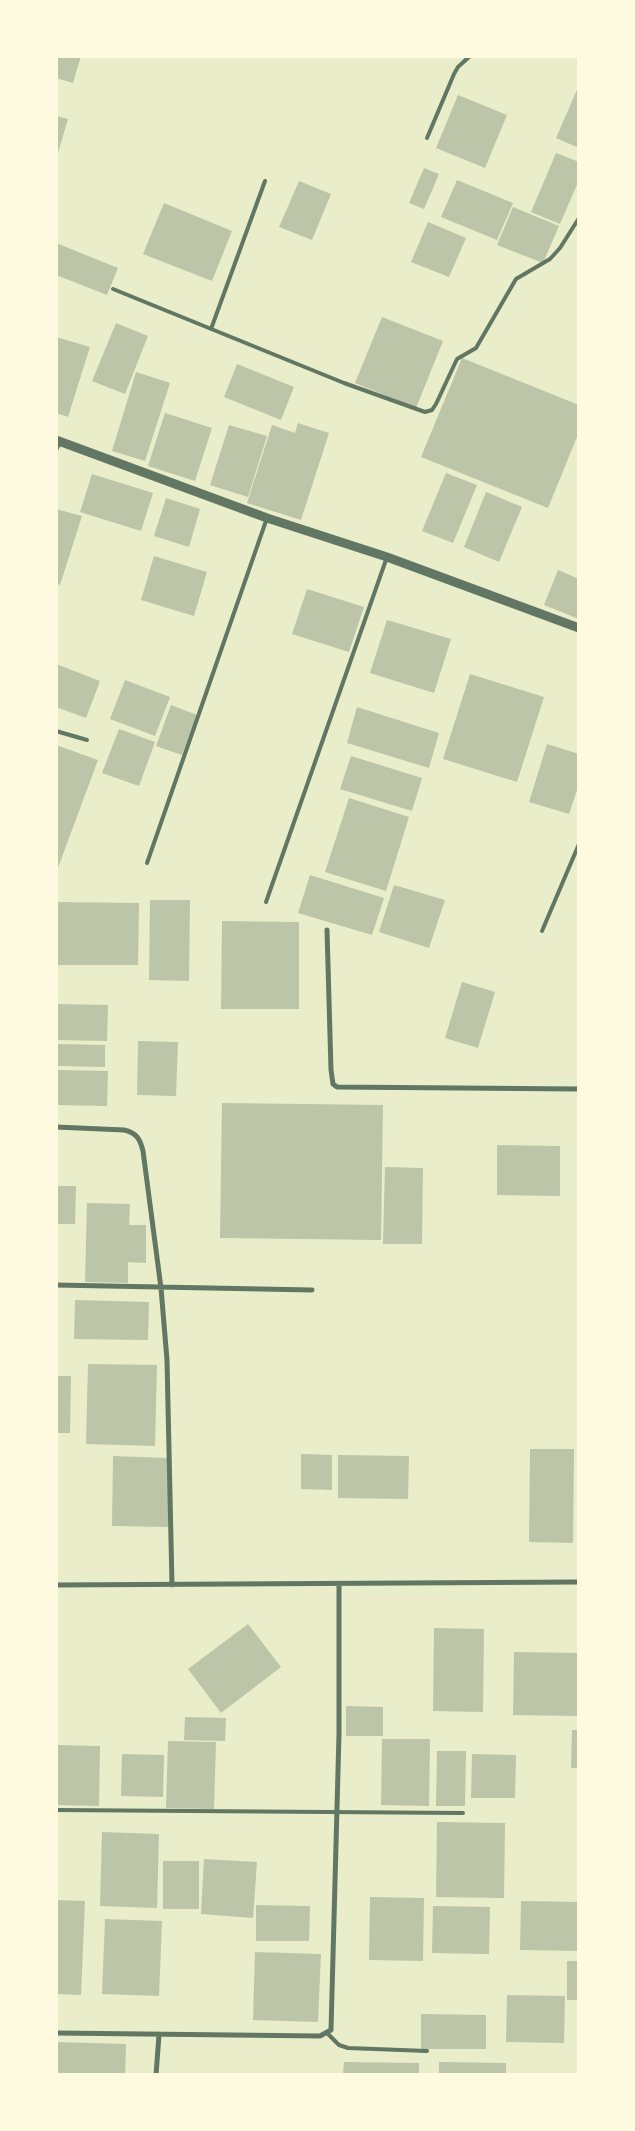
<!DOCTYPE html>
<style>
body{margin:0}
#map{position:relative;width:635px;height:2131px;overflow:hidden;background:#e9edc9;font-family:Bitter,serif}
canvas{display:block}
.frame{position:absolute;inset:0;border:58px solid #fefae0;pointer-events:none}
</style>
<div id="map">
<canvas width="635" height="2131"></canvas>
<div class="frame"></div>
</div>
<script>
const g = document.querySelector('canvas').getContext('2d');
g.lineJoin = 'round';
function fill(path, color) { g.fillStyle = color; g.fill(path, 'evenodd'); }
function stroke(path, color, width, dash) { g.strokeStyle = color; g.lineWidth = width; g.lineCap = dash ? 'butt' : 'round'; g.setLineDash(dash || []); g.stroke(path); }
const building = new Path2D(`
 M56 56H81L73 83 56 78Z
 M579 85V148L556 138Z
 M458 95 507 115 485 168 436 148Z
 M56 116 68 119 57 156H56Z
 M556 153 579 162V180L560 224 531 212Z
 M424 168 439 174 424 209 409 203Z
 M457 180 513 203 497 240 441 217Z
 M299 181 331 194 312 240 279 227Z
 M164 203 232 231 212 281 143 254Z
 M513 207 559 226 543 263 497 245Z
 M428 222 466 238 449 277 411 262Z
 M56 243 118 268 107 295 56 275Z
 M382 317 443 341 416 408 355 383Z
 M116 323 148 336 125 394 92 381Z
 M56 337 90 347 68 417 56 413Z
 M462 358 579 405V432L548 508 421 457Z
 M237 364 294 387 281 420 224 397Z
 M136 372 170 383 145 461 112 451Z
 M165 413 212 428 195 481 148 466Z
 M298 423 329 433 301 520 247 503 272 425 295 433Z
 M229 425 267 436 248 497 210 485Z
 M446 473 477 485 453 543 422 531Z
 M92 474 153 493 141 531 80 512Z
 M486 492 522 507 499 562 464 547Z
 M166 498 200 509 189 547 154 536Z
 M56 509 82 516 60 585 56 584Z
 M154 556 207 572 194 616 141 600Z
 M558 570 579 579V619L544 605Z
 M307 589 364 607 349 652 292 634Z
 M387 620 451 639 434 693 370 673Z
 M56 664 100 681 86 718 56 707Z
 M470 674 544 697 517 782 443 759Z
 M125 680 170 697 155 736 110 719Z
 M171 705 197 715 182 755 156 746Z
 M357 707 439 733 429 768 347 743Z
 M119 729 155 742 139 786 102 773Z
 M547 744 579 754V784L569 814 529 802Z
 M56 745 98 760 56 873Z
 M351 756 422 778 412 811 340 789Z
 M349 798 409 817 386 891 325 872Z
 M310 875 384 898 372 935 298 913Z
 M394 885 445 900 429 948 379 932Z
 M150 900H190L189 981 149 980Z
 M56 902 139 903 138 965H56Z
 M222 921 299 922V1009H221Z
 M462 982 495 992 478 1048 445 1038Z
 M57 1004 108 1005 107 1041 56 1040Z
 M138 1041 178 1042 176 1096 137 1095Z
 M58 1044 105 1045V1067L58 1066Z
 M56 1070 108 1071 107 1106 56 1105Z
 M222 1103 383 1105 381 1240 220 1238Z
 M497 1145 560 1146V1196L497 1195Z
 M385 1167 423 1168 422 1244H383Z
 M57 1186H76L75 1224H56Z
 M87 1203 130 1204 129 1225H146V1263L128 1262V1283L85 1282Z
 M75 1300 149 1302 148 1340 74 1339Z
 M88 1364 157 1365 155 1446 86 1444Z
 M56 1376H71L70 1433H56Z
 M530 1449H574L573 1543 529 1542Z
 M301 1454 332 1455V1490L301 1489Z
 M338 1455 409 1456 408 1499 338 1498Z
 M113 1456 169 1458 168 1527 112 1526Z
 M248 1624 281 1667 221 1713 188 1669Z
 M434 1628 484 1629 483 1712 433 1711Z
 M514 1652 579 1653V1716L513 1715Z
 M346 1706 383 1707V1736H346Z
 M185 1717 226 1718 225 1741 184 1740Z
 M572 1730H579V1768H571Z
 M382 1739H430L429 1806 381 1805Z
 M168 1741 216 1742 214 1809 166 1808Z
 M56 1745 100 1746 99 1806 56 1805Z
 M437 1751H466L465 1806H436Z
 M122 1754 164 1755 163 1797 121 1796Z
 M472 1754 516 1755 515 1798H471Z
 M437 1822 505 1823 504 1898 436 1897Z
 M102 1832 159 1834 157 1908 100 1906Z
 M204 1859 257 1862 253 1918 201 1914Z
 M163 1861H199V1909H163Z
 M370 1897 424 1898 423 1961 369 1960Z
 M56 1900 85 1901 81 1995 56 1994Z
 M521 1901 579 1902V1951L520 1950Z
 M256 1905 310 1906 309 1941H256Z
 M433 1906 490 1907 489 1954 432 1953Z
 M105 1919 162 1921 159 1996 102 1994Z
 M255 1952 321 1954 318 2022 253 2020Z
 M567 1961H579V2000H567Z
 M507 1995 565 1996 564 2043 506 2042Z
 M421 2014 486 2015V2049H421Z
 M56 2042 126 2044 125 2075H56Z
 M344 2062 419 2063V2075H343Z
 M439 2062 506 2063V2075H439Z`);
const service = new Path2D(`
 M427 138 454 74 458 67 470 56
 M113 289 344 383 425 412 432 410 436 404 457 359 476 348 516 279 550 259 560 248 579 218
 M211 329 265 181
 M56 450 60 442
 M56 731 87 740
 M147 863 267 518
 M266 902 387 557
 M542 931 579 844
 M56 1810 463 1813
 M328 2034 339 2045 348 2048 427 2051`);
const minor = new Path2D(`
 M327 930 331 1070 333 1084 337 1087 579 1089
 M56 1127 124 1130C137 1133 140 1139 143 1151L161 1288 167 1360 172 1585
 M56 1285 312 1290
 M56 1585 579 1582
 M56 2033 320 2036 331 2030 339 1734V1585
 M156 2075 159 2035`);
const tertiary = new Path2D(`
 M56 440 267 518 387 557 579 628`);
fill(building, '#bcc5a7');
stroke(service, '#617663', 4);
stroke(minor, '#617663', 5);
stroke(tertiary, '#617663', 9);
</script>
